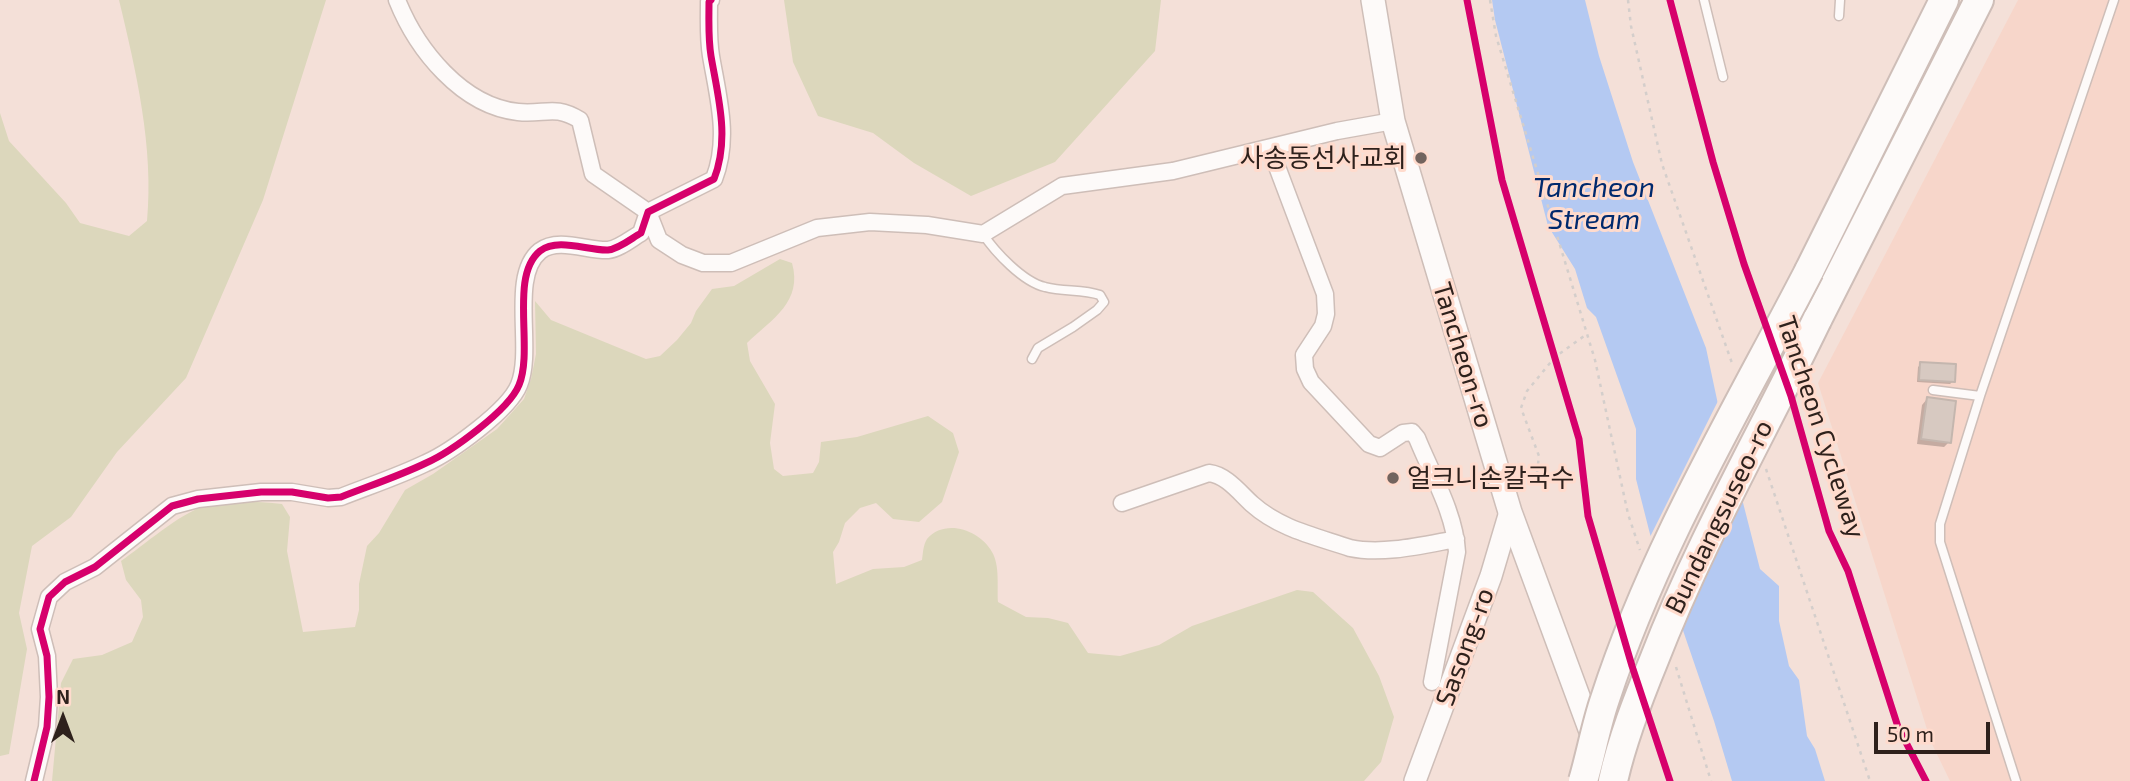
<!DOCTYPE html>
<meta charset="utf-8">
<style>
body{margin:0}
#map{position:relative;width:2130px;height:781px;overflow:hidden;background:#f4e0d8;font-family:"Exo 2",sans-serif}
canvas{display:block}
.north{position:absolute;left:28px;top:683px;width:70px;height:70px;-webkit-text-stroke:5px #ffdbcd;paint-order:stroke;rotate:0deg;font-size:19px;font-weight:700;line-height:28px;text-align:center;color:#2e211c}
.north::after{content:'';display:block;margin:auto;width:24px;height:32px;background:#2e211c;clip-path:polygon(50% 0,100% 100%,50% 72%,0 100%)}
.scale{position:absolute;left:1874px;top:722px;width:116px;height:32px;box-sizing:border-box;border:4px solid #2e211c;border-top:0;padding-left:9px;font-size:21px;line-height:24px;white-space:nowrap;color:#2e211c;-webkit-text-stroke:5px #ffdbcd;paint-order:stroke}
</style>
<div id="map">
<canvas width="2130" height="781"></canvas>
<div class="north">N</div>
<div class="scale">50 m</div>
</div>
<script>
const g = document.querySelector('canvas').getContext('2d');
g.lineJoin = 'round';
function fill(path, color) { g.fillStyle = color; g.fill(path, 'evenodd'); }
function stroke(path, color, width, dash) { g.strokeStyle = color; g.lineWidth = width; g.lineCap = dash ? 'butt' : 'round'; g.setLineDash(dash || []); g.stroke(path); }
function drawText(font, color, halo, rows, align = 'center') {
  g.font = font + ' "Exo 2","Noto Sans KR",sans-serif'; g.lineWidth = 6; g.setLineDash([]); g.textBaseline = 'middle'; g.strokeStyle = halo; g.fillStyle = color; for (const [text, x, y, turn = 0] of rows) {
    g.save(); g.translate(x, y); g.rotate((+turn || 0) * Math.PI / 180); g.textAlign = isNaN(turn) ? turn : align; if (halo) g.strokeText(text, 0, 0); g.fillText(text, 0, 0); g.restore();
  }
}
const built = new Path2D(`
 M2018 0H2130V781H1950L1931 742 1818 383Z`);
const green = new Path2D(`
 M119 0H326L263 200 186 378 117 452 71 517 32 546 19 613 27 649 9 754 0 756V113L9 141 66 203 80 223 129 236 147 221C154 147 136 71 119 0Z
 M784 0H1161L1155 51 1055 162 971 196 914 163 873 133 818 116 793 62Z
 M780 259 792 263C803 302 772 319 747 343L750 361 775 404 770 443 774 469 783 476 813 473 819 462 821 442 857 437 928 416 953 433 959 452 942 502 919 522 893 519 876 503 860 508 845 523 839 542 833 552 836 584 873 569 904 567 922 560C923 554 923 545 927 539 945 518 980 530 992 552 1000 565 997 587 998 602L1026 617 1048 618 1068 623 1088 653 1120 656 1159 645 1192 626 1297 590 1313 592 1353 628 1379 676 1394 717 1381 762 1364 781H52L61 683 73 659 102 655 132 642 143 617 141 600 126 580 121 561C143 546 180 513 205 506 229 499 258 502 282 504L290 517 287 551 303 632 355 627 359 610V584L367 546 379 533 405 490 433 474 497 429 524 399 531 379 536 354 535 301 551 320 646 359 660 356 677 340 691 323 696 311 712 289 734 286Z`);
const water = new Path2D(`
 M1492 0H1585L1599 56 1633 162 1706 348 1719 409 1760 569 1779 586V621L1789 666 1799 680 1807 736 1815 749 1825 781H1732L1714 721 1650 534 1636 479V429L1596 317 1587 308 1575 269 1548 226 1495 20Z`);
const pier = new Path2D(`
 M1720 397 1743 491 1680 634 1648 541Z`);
const shadow = new Path2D(`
 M1921 364 1953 381 1950 384 1917 382 1918 367Z
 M1927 399 1949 442 1944 447 1917 444 1922 405Z`);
const building = new Path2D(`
 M1920 362 1956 364 1955 382 1919 380Z
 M1927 397 1956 401 1951 443 1921 439Z`);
const path = new Path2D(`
 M1490 0 1496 36 1595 360 1628 514 1640 550
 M1628 0 1631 26 1662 164 1733 366
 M1766 469 1870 781
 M1536 481 1539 456 1521 408 1527 391 1555 357 1587 334
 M1676 667 1711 781`);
const service = new Path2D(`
 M1704 0 1723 77
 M1839 16 1840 0
 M983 234C995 252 1023 282 1045 287 1064 292 1082 289 1100 295L1104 302 1097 310 1073 327 1038 348 1032 359
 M1933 390 1980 396 2114 0
 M1980 396 1940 524V542L2016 781`);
const minor = new Path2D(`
 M397 0C417 50 462 106 518 112 545 115 554 104 580 120L593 174 648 212 659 240 682 255 703 263H731L817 228 870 222 927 225 983 234 1062 186 1173 171 1337 131 1393 121
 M1270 148 1325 294 1326 314 1323 326 1304 355 1305 369 1311 382 1369 444 1380 448 1403 433 1412 432 1417 438C1431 473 1455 513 1457 552L1432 682
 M1122 503 1209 473C1226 475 1239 492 1252 504 1280 529 1315 536 1350 548 1383 555 1423 545 1456 539
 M34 781 47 727 49 697 47 656 40 629 49 597 65 582 95 567 172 506 198 499 261 492H292L328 498 341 497C369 486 399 476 426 463 451 452 509 410 519 385 534 349 509 276 540 251 558 237 588 251 608 250 619 249 632 238 641 233L648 212 714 179C730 138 718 97 711 56 708 38 709 20 709 2L711 0`);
const tertiary = new Path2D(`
 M1415 781 1491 576 1510 512`);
const secondary = new Path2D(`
 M1373 0 1393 121 1510 512 1596 745`);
const trunk = new Path2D(`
 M1809 271 1944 0
 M1817 320 1979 0`);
const trunkBridge = new Path2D(`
 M1583 781C1591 754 1596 725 1605 699 1654 548 1737 410 1809 271
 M1613 781C1622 740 1638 699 1654 660 1700 541 1762 434 1817 320`);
const cycleway = new Path2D(`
 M1467 0 1502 180 1579 439 1588 516 1632 666 1670 781
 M1670 0 1713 162 1744 264 1791 396 1829 531 1848 571 1898 727 1926 781
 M34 781 47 727 49 697 47 656 40 629 49 597 65 582 95 567 172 506 198 499 261 492H292L328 498 341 497C369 486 399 476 426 463 451 452 509 410 519 385 534 349 509 276 540 251 558 237 588 251 608 250 619 249 632 238 641 233L648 212 714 179C730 138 718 97 711 56 708 38 709 20 709 2L711 0`);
const markers = [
 [1421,158,7,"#73645e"],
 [1393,478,7,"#73645e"]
];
const poiNames = [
 ["사송동선사교회",1407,158],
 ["얼크니손칼국수",1407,478,"left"]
];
const streetNames = [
 ["Tancheon-ro",1463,355,73],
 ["Tancheon Cycleway",1821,427,72],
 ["Bundangsuseo-ro",1719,517,-64],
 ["Sasong-ro",1465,647,-70]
];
const waterNames = [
 ["Tancheon",1594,188],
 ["Stream",1594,220]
];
fill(built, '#f7d6ca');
fill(green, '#dcd7bc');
fill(water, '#b4c9f2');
fill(pier, '#f4e0d8');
fill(shadow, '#0003');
fill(building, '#d7c9c1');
stroke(building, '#c4b6ae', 2);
stroke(service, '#cebeb8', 11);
stroke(minor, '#cebeb8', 19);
stroke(tertiary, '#cebeb8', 24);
stroke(secondary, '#cebeb8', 26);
stroke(trunk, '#cebeb8', 32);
stroke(path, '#d4cecb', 2.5, [3.5, 5]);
stroke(service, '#fdfaf9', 8);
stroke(minor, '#fdfaf9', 16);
stroke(tertiary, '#fdfaf9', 21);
stroke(secondary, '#fdfaf9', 23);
stroke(trunk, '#fdfaf9', 28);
stroke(trunkBridge, '#cebeb8', 32, []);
stroke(trunkBridge, '#fdfaf9', 28);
stroke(cycleway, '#d6006c', 7);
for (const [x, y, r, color] of markers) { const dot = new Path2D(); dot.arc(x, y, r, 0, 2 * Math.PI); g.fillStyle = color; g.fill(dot); stroke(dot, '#ffdbcd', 2.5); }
drawText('26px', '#2e211c', '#ffdbcd', poiNames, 'right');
drawText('26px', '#2e211c', '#ffdbcd', streetNames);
drawText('italic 28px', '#00296d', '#ffdbcd', waterNames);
</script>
